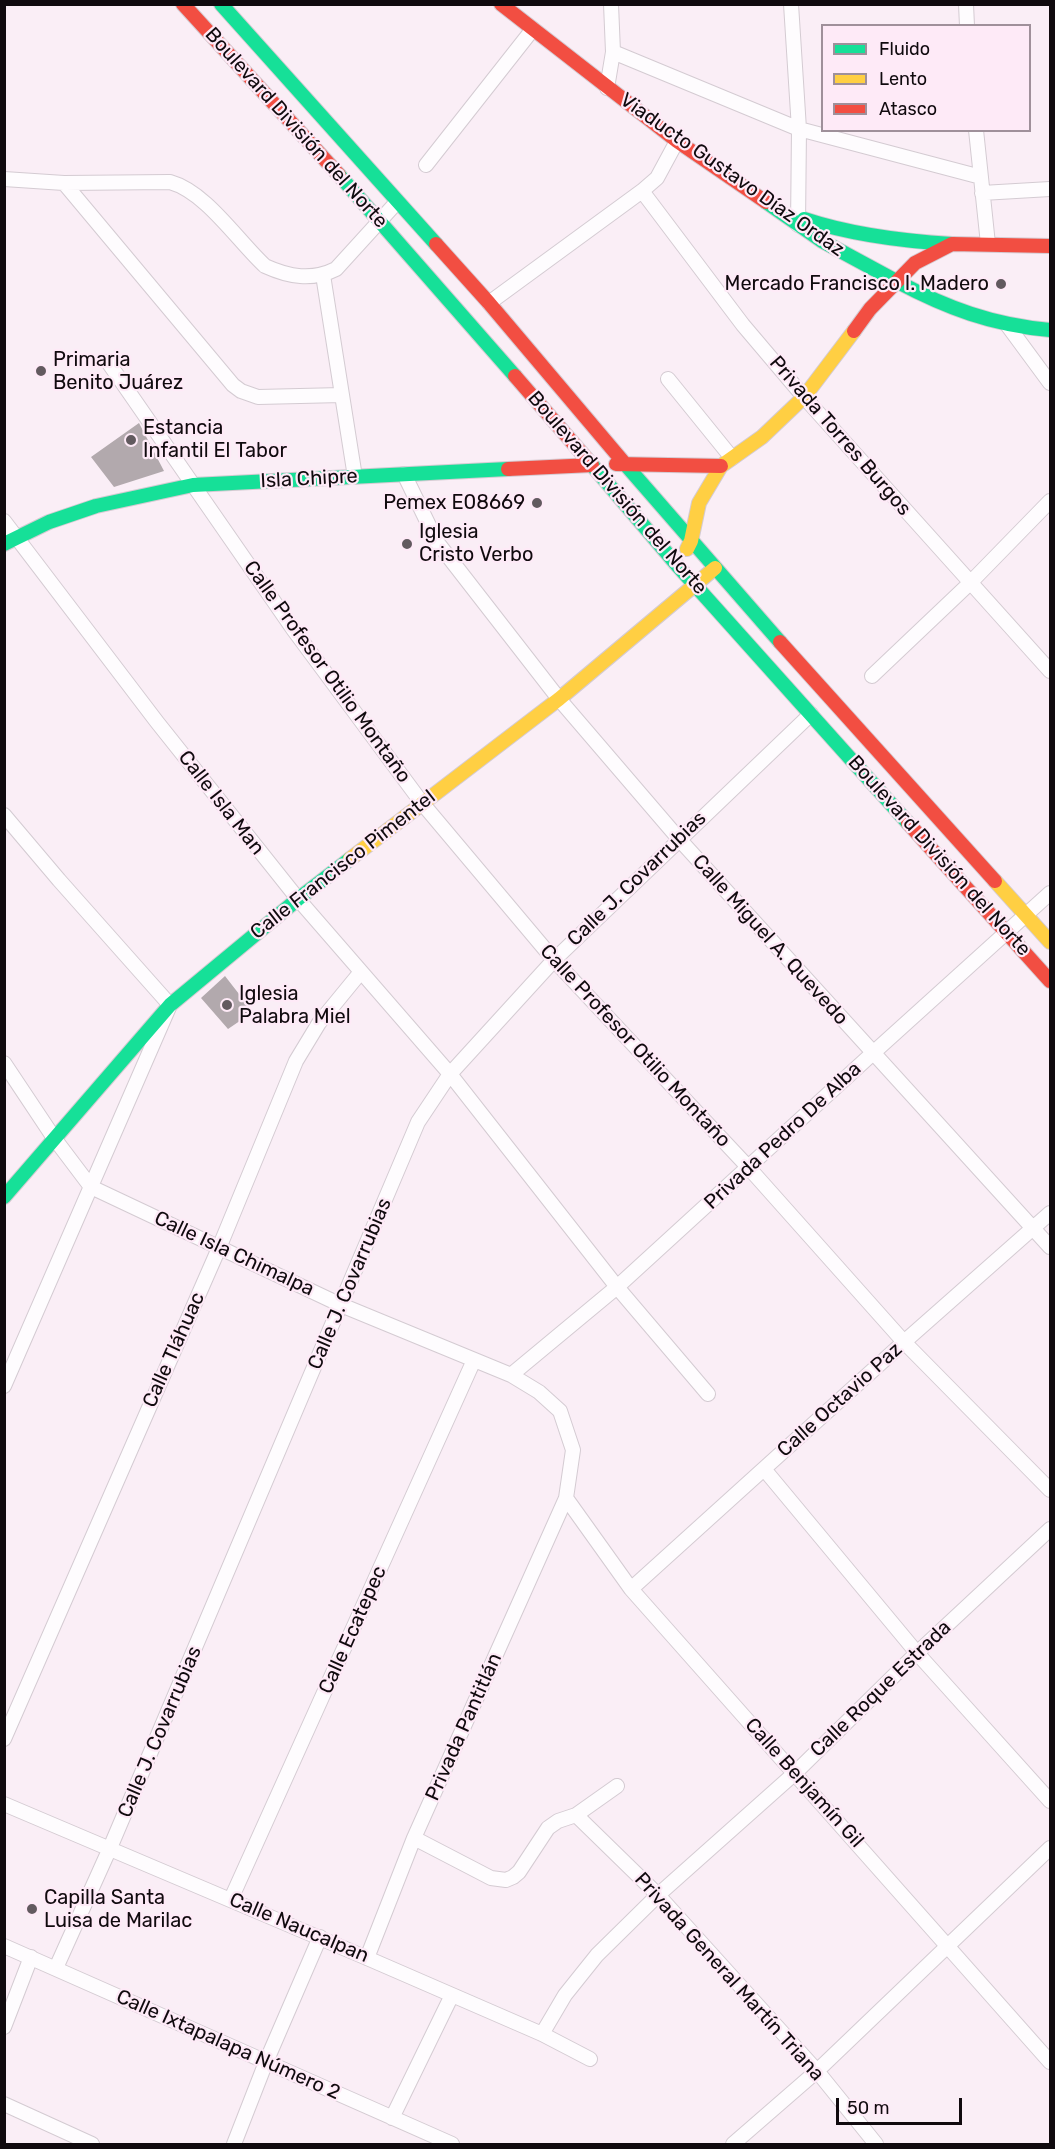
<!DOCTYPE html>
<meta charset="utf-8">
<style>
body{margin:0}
#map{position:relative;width:1055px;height:2149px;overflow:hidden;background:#faeef6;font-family:Rubik,sans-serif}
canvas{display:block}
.frame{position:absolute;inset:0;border:6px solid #100a0e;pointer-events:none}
.legend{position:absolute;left:821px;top:24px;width:210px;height:108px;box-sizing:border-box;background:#feeaf7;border:2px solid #9f909a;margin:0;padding:8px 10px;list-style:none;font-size:18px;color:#100a0e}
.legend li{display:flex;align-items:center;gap:12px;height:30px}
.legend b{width:30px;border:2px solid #9f909a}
.scale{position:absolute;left:836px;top:2098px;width:126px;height:27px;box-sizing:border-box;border:3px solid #100a0e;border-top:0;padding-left:8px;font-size:18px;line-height:21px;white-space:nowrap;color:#100a0e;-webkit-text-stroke:4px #feeaf7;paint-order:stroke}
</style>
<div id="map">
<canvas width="1055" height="2149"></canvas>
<div class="frame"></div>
<ul class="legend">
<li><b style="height:8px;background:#16e098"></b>Fluido</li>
<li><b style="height:8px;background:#ffcf43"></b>Lento</li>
<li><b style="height:8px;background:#f24e42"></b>Atasco</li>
</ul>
<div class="scale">50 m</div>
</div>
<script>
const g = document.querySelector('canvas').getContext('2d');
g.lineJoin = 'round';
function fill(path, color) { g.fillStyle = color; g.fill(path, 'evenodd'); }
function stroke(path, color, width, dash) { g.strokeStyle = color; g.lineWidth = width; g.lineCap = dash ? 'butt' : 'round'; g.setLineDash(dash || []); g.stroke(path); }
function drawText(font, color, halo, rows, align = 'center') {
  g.font = font + ' Rubik,sans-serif'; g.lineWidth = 4.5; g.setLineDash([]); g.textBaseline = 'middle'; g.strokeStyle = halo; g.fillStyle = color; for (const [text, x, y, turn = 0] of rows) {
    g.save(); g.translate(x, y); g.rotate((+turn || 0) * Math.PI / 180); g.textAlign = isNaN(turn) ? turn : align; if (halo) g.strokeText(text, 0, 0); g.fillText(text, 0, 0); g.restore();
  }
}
const building = new Path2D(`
 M139 423 164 471 114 487 91 457Z
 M225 976 253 1012 228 1029 201 998Z`);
const street = new Path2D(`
 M791 4 799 129 798 225
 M966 4 967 26
 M613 52 799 129 981 177
 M607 88 613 52 611 4
 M976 130 988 244
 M426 165 533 29
 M4 179 64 183 170 182C206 192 237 240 265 266 289 277 312 281 336 269L397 202
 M64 183 233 385 241 391 258 397 342 395
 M642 191 743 325 804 397 1050 671
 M982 193 1050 189
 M323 275 355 477
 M489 303 642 191 657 178 677 141
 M1008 326 1050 383
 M108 362 293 629 422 803 554 960 749 1168 904 1342 1050 1490
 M668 379 732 458
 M404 474 437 542 559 699 679 839 1050 1247
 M4 521 157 722 298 899 450 1074 617 1287 708 1394
 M872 676 970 583 1050 501
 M4 815 59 880 170 1005 4 1386
 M4 1063 54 1138 91 1187 341 1305 511 1375 539 1392 560 1411 573 1450 566 1498 414 1838 367 1958
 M511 1375 617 1287 873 1053 1050 893
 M764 1469 917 1653 1050 1801
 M566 1498 631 1589 1050 2062
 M631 1589 904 1342 1050 1213
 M4 1739 219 1248 296 1061 319 1023 360 973
 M4 1804 367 1958 542 2034 590 2059
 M576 1815 658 1895 817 2071 876 2144
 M414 1838 491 1878 506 1880 513 1877 519 1872 548 1828 558 1821 576 1815 617 1786
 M231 1899 474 1360
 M4 1946 452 2144
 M56 1968 110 1848 418 1122 450 1074 554 960 811 714
 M4 2027 31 1957
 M542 2034 565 1995 597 1955 658 1895 795 1773 917 1653 1050 1529
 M4 2104 92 2144
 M392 2118 452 1995
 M234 2144 266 2062 320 1937
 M733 2144 817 2071 1050 1848`);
const fast = new Path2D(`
 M221 4 436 244
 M339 175 515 376
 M766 202 822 241 896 281
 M804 219C852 235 901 241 952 244
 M896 281C947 308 992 325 1050 330
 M625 464 780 642
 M592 465 677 565 908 823
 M4 544 49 522 96 506 193 485 508 469
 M4 1197 170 1005 298 899 350 859`);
const slow = new Path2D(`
 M687 549 691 541 699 503 721 466 762 437 804 397 854 331
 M350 859 559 699 715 568
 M995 881 1050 942`);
const jam = new Path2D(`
 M183 4 339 175
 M501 4 677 141 766 202
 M436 244 489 303 625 464
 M854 331 870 309 915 263 952 244 1050 246
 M515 376 592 465
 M616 464 721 466
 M508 469 592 465
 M780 642 995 881
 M908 823 1050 981`);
const markers = [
 [1001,284,6,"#625a5f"],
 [41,371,6,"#625a5f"],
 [131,440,6,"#625a5f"],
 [537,503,6,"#625a5f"],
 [407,544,6,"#625a5f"],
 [227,1005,6,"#625a5f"],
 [32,1909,6,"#625a5f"]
];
const streetNames = [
 ["Boulevard División del Norte",296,128,48],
 ["Viaducto Gustavo Díaz Ordaz",732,175,35],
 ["Privada Torres Burgos",840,436,49],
 ["Isla Chipre",309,479,-3],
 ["Boulevard División del Norte",617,493,49],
 ["Calle Profesor Otilio Montaño",327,672,54],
 ["Calle Isla Man",221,803,52],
 ["Boulevard División del Norte",939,856,48],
 ["Calle Francisco Pimentel",343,865,-38],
 ["Calle J. Covarrubias",637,879,-44],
 ["Calle Miguel A. Quevedo",770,940,48],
 ["Calle Profesor Otilio Montaño",635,1046,47],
 ["Privada Pedro De Alba",783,1136,-43],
 ["Calle Isla Chimalpa",234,1254,25],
 ["Calle J. Covarrubias",350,1284,-67],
 ["Calle Tláhuac",174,1350,-66],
 ["Calle Octavio Paz",840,1400,-42],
 ["Calle Ecatepec",353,1630,-66],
 ["Calle Roque Estrada",881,1689,-44],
 ["Privada Pantitlán",464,1727,-66],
 ["Calle J. Covarrubias",160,1732,-67],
 ["Calle Benjamín Gil",804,1783,48],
 ["Calle Naucalpan",299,1928,23],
 ["Privada General Martín Triana",729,1977,48],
 ["Calle Ixtapalapa Número 2",228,2045,24]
];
const poiNames = [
 ["Mercado Francisco I. Madero",989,284,"right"],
 ["Primaria",53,360],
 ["Benito Juárez",53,383],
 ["Estancia",143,428],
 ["Infantil El Tabor",143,451],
 ["Pemex E08669",525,503,"right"],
 ["Iglesia",419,532],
 ["Cristo Verbo",419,555],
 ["Iglesia",239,994],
 ["Palabra Miel",239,1017],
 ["Capilla Santa",44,1898],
 ["Luisa de Marilac",44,1921]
];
fill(building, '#b2a9ad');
stroke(street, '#d4cbd2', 16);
stroke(fast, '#d4cbd2', 16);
stroke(slow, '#d4cbd2', 16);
stroke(jam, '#d4cbd2', 16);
stroke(street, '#fefcfe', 14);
stroke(fast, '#16e098', 14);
stroke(slow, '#ffcf43', 14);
stroke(jam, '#f24e42', 14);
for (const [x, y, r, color] of markers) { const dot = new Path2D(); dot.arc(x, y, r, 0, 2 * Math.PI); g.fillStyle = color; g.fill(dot); stroke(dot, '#feeaf7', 2); }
drawText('20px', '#100a0e', '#feeaf7', streetNames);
drawText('20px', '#100a0e', '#feeaf7', poiNames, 'left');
</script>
